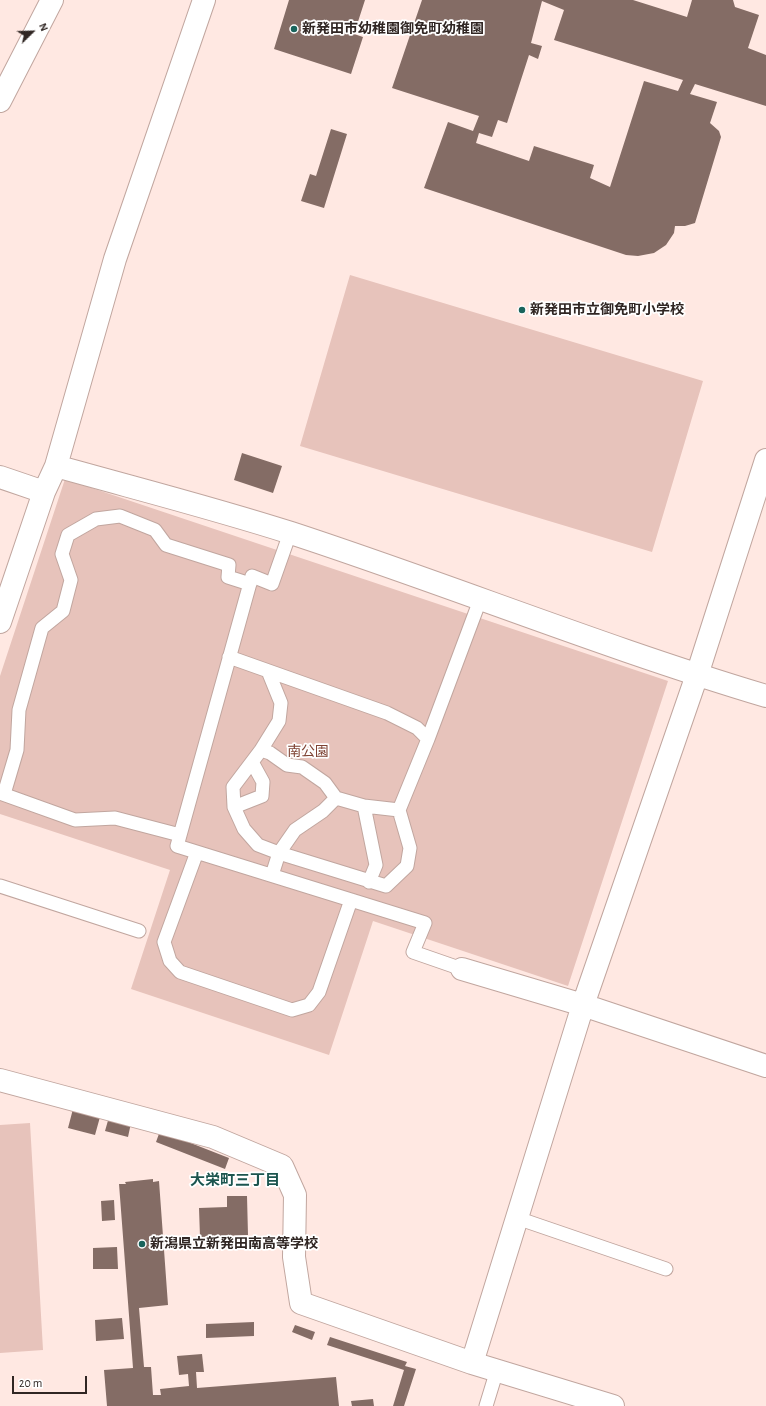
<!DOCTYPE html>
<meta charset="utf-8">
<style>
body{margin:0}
#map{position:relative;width:766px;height:1406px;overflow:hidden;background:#ffe8e2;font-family:"Alegreya Sans",sans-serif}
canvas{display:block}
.north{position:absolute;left:12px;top:12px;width:40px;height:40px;-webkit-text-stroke:3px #fff;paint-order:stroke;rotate:67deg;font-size:11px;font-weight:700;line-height:16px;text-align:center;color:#302623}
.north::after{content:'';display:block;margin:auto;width:14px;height:18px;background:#302623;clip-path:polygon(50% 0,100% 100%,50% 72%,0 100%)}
.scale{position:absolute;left:12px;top:1376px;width:75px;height:18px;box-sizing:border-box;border:2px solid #302623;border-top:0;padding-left:5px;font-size:12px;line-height:14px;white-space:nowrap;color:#302623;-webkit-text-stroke:3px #fff;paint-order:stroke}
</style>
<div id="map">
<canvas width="766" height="1406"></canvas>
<div class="north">N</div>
<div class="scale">20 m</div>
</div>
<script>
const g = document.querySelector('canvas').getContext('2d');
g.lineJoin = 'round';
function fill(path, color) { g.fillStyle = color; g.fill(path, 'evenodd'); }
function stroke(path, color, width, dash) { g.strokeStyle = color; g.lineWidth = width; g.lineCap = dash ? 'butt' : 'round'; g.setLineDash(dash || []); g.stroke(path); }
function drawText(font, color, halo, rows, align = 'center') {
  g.font = font + ' "Alegreya Sans","Noto Sans JP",sans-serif'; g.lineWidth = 3.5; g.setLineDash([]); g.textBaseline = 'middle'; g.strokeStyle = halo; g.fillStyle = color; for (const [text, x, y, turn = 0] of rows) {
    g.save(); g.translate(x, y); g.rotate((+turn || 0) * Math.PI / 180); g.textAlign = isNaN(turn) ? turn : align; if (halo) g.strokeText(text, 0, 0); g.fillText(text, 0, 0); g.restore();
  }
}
const green = new Path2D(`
 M350 275 703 381 652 552 300 446Z
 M65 479 668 681 568 986 373 921 329 1055 131 989 170 870 0 814V676Z
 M30 1123 43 1350 0 1353V1125Z`);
const building = new Path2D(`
 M289 0H365L354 34 363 37 351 74 274 49Z
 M422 0H633L687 17 692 0H733L735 7 759 15 748 48 766 55V106L695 84 690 94 717 102 710 123 719 131 721 137 695 223 685 226H675L674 233 666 245 654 253 638 256 626 255 424 188 448 122 473 131 479 116 392 88ZM542 1 564 10 554 40 683 80 678 91 644 81 610 187 590 178 594 165 534 146 529 161 476 143 479 133 492 137 498 120 507 123 529 55 538 59 542 46 531 43Z
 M331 129 347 134 324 208 301 201 310 174 316 176Z
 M242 453 282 466 273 493 234 480Z
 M73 1109 100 1117 95 1135 68 1128Z
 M109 1117 131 1123 128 1137 105 1131Z
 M160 1131 229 1158 225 1169 156 1142Z
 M153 1179V1182L159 1181 168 1305 139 1308 144 1367H151L153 1395H161L160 1389 189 1386 188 1374 179 1375 177 1356 202 1354 204 1372H196L197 1388 336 1377 339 1406H107L104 1370 133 1368 119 1184H126L125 1182Z
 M227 1196H247L248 1235 200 1237 199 1208 227 1207Z
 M114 1200 115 1220 102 1221 101 1201Z
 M117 1247 118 1269H93V1248Z
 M122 1318 124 1339 96 1341 95 1320Z
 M254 1322V1336L206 1338V1324Z
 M295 1325 315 1332 312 1340 292 1332Z
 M330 1337 407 1362 405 1366 416 1369 404 1406H393L404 1370 327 1345Z
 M373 1399 374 1406H352L351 1401Z`);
const service = new Path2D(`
 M290 533 272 584 252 576 177 846 425 923 413 952 462 969
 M229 657 387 713 417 728 428 739
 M261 750 270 753 287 765 302 767 325 783 336 798 364 806 399 810 410 848 407 866 386 886 279 853 258 845 244 829 234 807 233 787 261 750 279 721 281 703 268 671
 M0 793 75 820 115 818 180 835
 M4 794 17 750 19 710 42 628 63 611 71 580 62 554 68 535 96 519 120 516 155 530 166 545 229 565 228 577 250 584
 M364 806 376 865 369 882
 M234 807 262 796 263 782 252 762
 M399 810 428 739 480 600
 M197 852 164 942 170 961 180 972 292 1010 309 1005 319 992 351 900
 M272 875 279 853 295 830 323 811 336 798
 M0 886 139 931
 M517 1218 666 1269
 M486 1406 497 1370`);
const minor = new Path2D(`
 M0 101 52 0
 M56 466C134 488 213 508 291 533 450 585 605 648 766 696
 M0 477 44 492
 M0 622 44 492 56 466 115 259 204 0
 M462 969 583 1005 766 1066
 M0 1080 213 1137 282 1166 295 1195 294 1257 301 1303 472 1363 613 1406
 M472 1363 583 1005 697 675 766 460`);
const markers = [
 [294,29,4,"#19645c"],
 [522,310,4,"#19645c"],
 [142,1244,4,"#19645c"]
];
const poiNames = [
 ["新発田市幼稚園御免町幼稚園",302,29],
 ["新発田市立御免町小学校",530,310],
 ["新潟県立新発田南高等学校",150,1244]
];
const parkNames = [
 ["南公園",308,752]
];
const neighbourhoodNames = [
 ["大栄町三丁目",235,1180]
];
fill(green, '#e7c3bb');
fill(building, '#846c65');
stroke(service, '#c1a69f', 15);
stroke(minor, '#c1a69f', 24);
stroke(service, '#fff', 13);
stroke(minor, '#fff', 22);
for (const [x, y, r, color] of markers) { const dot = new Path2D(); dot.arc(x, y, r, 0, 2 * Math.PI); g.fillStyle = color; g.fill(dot); stroke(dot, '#fff', 1.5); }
drawText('bold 14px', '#302623', '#fff', poiNames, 'left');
drawText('14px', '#7f4334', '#fff', parkNames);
drawText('bold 15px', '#1c554f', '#fff', neighbourhoodNames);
</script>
